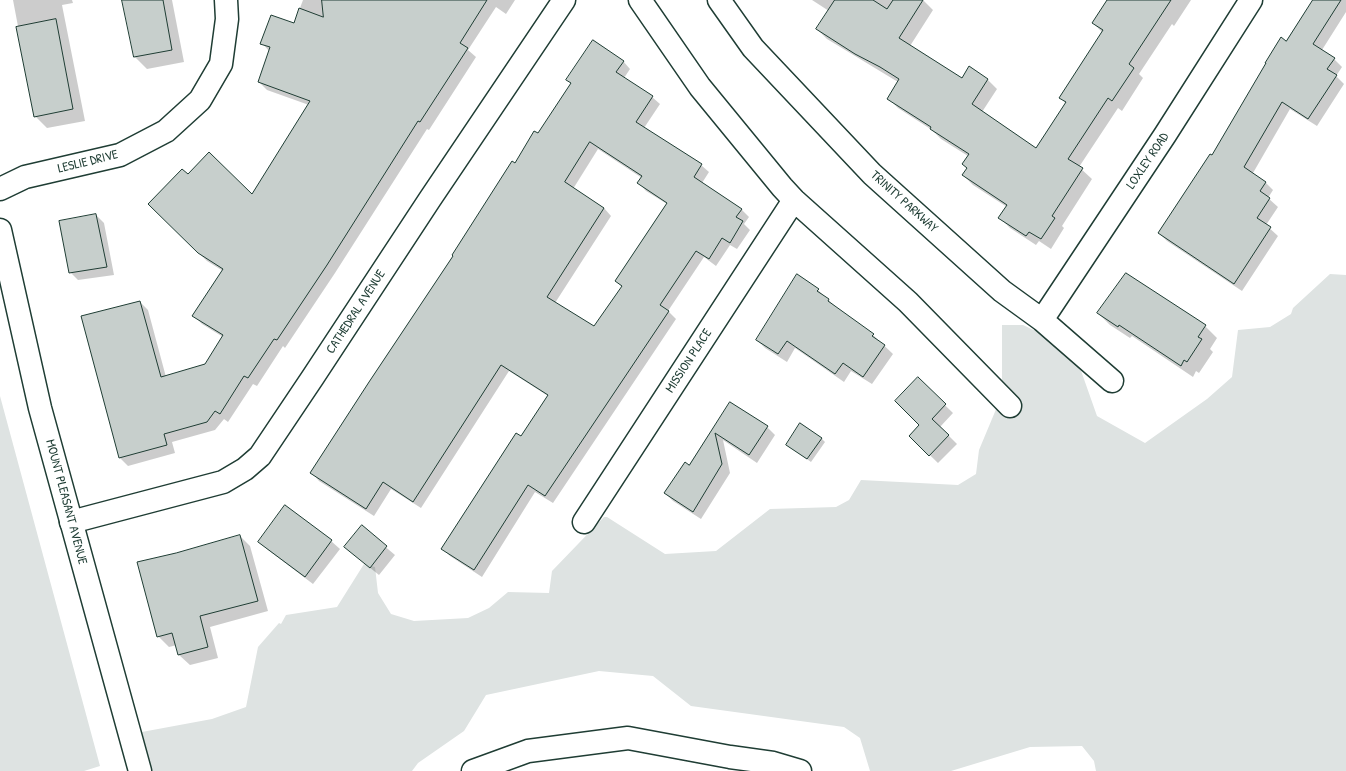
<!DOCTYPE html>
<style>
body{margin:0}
canvas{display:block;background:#fff}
</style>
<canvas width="1346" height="771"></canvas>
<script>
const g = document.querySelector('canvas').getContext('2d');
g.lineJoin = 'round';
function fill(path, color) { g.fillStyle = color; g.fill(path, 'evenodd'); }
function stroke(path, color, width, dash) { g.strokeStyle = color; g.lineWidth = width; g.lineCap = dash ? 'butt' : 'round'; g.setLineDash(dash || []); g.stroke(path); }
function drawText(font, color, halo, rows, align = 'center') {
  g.font = font + ' "Patrick Hand",sans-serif'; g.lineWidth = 4; g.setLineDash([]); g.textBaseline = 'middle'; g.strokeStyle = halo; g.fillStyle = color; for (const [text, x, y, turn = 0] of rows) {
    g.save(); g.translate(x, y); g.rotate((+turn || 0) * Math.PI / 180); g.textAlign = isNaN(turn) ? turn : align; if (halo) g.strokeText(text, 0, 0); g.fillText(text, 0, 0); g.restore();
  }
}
const green = new Path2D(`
 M1330 274 1346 275V771H1096L1094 761 1082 746 1030 747 951 771H870L860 738 844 727 691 706 653 676 599 671 486 695 464 731 418 763 412 771H141L131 734 212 719 246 707 258 647 279 623 281 624 286 615 337 607 364 564 375 567 378 593 391 614 414 621 468 618 489 608 508 592 549 593 552 571 604 517H607L665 554 716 551 770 509 836 507 849 500 861 480 958 485 976 474 979 450 1002 395V325H1023L1038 332 1045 334 1079 365 1097 416 1145 443 1207 399 1232 377 1238 330 1270 327 1291 314 1293 308Z
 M0 396 100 766 84 771H0Z`);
const shadow = new Path2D(`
 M13 0H72L73 3 62 5 85 121 47 128 35 116Z
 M123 0H172L184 62 147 69 135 57Z
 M303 0H515L506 14 496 7 468 50 476 57 429 130 427 129 335 273 285 348 283 346 257 386 253 384 228 422 224 419 215 430 172 442 175 453 128 466 120 458 140 302 148 310 166 377 206 364 223 337 202 324 194 316 223 271 207 261 149 204 188 176 252 195 309 105 267 90 259 82 269 51 262 43 294 24Z
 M812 0H923L933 10 910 46 962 79H987L997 89 982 112 1037 149 1066 104 1060 97 1103 33 1093 23 1129 0H1191L1174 26 1172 24 1139 74 1143 78 1122 111 1118 108 1079 167 1092 179 1062 226 1064 228 1051 249 1039 241 1036 245 1010 228 1000 218 1007 207 973 185 963 175 967 169 963 164 968 156 941 139 932 130 898 108 888 98 898 82 827 39 817 29 829 11Z
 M1313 0H1346V12L1322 50 1334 59 1342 67 1336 76 1344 84 1317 126 1290 109 1253 173 1265 182 1273 190 1268 198 1278 207 1266 225 1278 236 1242 291 1167 241 1159 233 1212 156Z
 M623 61 630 69 624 78 652 97 660 104 644 128 701 165 709 172 702 183 741 209 749 217 744 224 750 230 737 249 730 245 716 266 704 257 668 311 676 319 553 503 535 492 482 577 450 556 443 549 521 438 548 396 509 371 421 508 391 489 374 516 319 481 312 473 515 164 538 135 571 84 568 80ZM598 149 642 178 639 183 646 191 667 204 616 281 622 287 594 327 555 303 611 216 604 208 573 189Z
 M96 215 104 223 114 275 78 280 70 272Z
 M818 290 837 308 873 335 893 354 872 384 851 371 844 382 795 348 787 362 765 348 757 340Z
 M1098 313 1205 326 1217 338 1210 349 1213 352 1199 373 1196 371 1193 377 1132 336 1130 338 1110 325Z
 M918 379 953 413 940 427 957 444 938 463 910 436 921 425Z
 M731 403 767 427 775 435 757 463 723 440 730 473 701 519 673 501 665 493 689 466Z
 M821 438 825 442 811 462 787 445Z
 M362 527 395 555 379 575 354 555 346 547Z
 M240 536 250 546 268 611 210 627 218 658 190 665 179 655 177 645 169 647 158 636 176 554Z
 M260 541H331L340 549 313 584 268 550Z`);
const building = new Path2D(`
 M122 0H163L172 50 134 57Z
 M322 0H487L460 43 468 48 420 122 418 121 327 265 277 340 274 339 248 378 244 376 220 414 215 411 207 422 164 434 167 445 119 458 81 316 140 301 161 377 205 364 223 335 192 316 223 269 198 253 148 204 182 169 188 174 209 152 252 194 310 101 258 82 270 47 260 44 271 15 294 23 299 8 323 17Z
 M835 0H873L887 9 893 0H923L899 38 962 78 969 66 988 79 972 104 1036 148 1066 102 1059 98 1103 30 1092 23 1107 0H1171L1129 64 1134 68 1112 101 1108 98 1068 159 1083 168 1052 216 1055 218 1041 239 1029 232 1026 236 998 218 1007 205 962 175 967 168 962 164 969 154 930 129 931 127 887 99 899 79 880 67 855 54 816 29Z
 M1313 0H1341L1313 44 1335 58 1327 69 1337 75 1308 119 1282 102 1244 167 1266 182 1260 191 1270 198 1257 218 1271 227 1234 284 1158 233 1210 154 1212 155 1266 63H1265L1281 37 1286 41Z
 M56 19 73 109 34 117 16 27Z
 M593 40 624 61 616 72 653 96 636 122 702 164 694 177 742 209 736 217 743 221 730 243 722 238 709 259 696 251 660 305 669 311 545 496 528 485 474 570 441 549 516 433 521 436 548 395 501 365 413 502 383 482 366 509 310 473 369 382 453 256 452 255 512 161 515 163 534 131 538 133 571 83 566 80ZM590 142 642 176 637 183 667 203 615 281 622 286 594 326 547 297 604 208 565 182Z
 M96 214 107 267 69 273 59 221Z
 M1126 273 1206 325 1198 337 1202 339 1187 362 1184 360 1181 366 1119 325 1118 327 1097 313Z
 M797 274 819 289 817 291 829 299 828 301 874 334 872 336 885 345 863 377 843 363 835 374 787 341 778 354 756 340Z
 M918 377 946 404 932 419 949 435 929 456 909 436 919 425 895 401Z
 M730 402 768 426 749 455 715 433 722 464 693 512 664 493 685 462 689 465Z
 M800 423 822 438 807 459 786 445Z
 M285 505 332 540 305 577 258 542Z
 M362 525 387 546 370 568 344 547Z
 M240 535 258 601 200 616 208 647 178 655 172 633 157 637 137 562 176 553Z`);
const minor = new Path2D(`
 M640 0 700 87 782 187 794 200 908 302 1010 406
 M719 0 753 48 872 174 1002 291 1042 320 1112 381
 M0 189 25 177 120 155 166 131 200 100 221 64 227 19 226 0
 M1042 320 1165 135 1251 0
 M71 522 223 482 245 469 260 456 313 377 430 199 564 0
 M584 522 794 200
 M473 771 528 751 628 738 730 757 773 763 800 771`);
const major = new Path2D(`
 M0 230 40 408 140 771`);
const streetNames = [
 ["LOXLEY ROAD",1148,161,-56],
 ["LESLIE DRIVE",88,162,-14],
 ["TRINITY PARKWAY",904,202,42],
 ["CATHEDRAL AVENUE",356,312,-57],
 ["MISSION PLACE",689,361,-57],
 ["MOUNT PLEASANT AVENUE",66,502,75]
];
fill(green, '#dee3e2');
fill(shadow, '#0003');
fill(building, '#c7cfcc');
stroke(building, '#1f3d34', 1);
stroke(minor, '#1f3d34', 25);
stroke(major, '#1f3d34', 25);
stroke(minor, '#fff', 22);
stroke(major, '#fff', 22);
drawText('13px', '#1f3d34', '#fff', streetNames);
</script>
